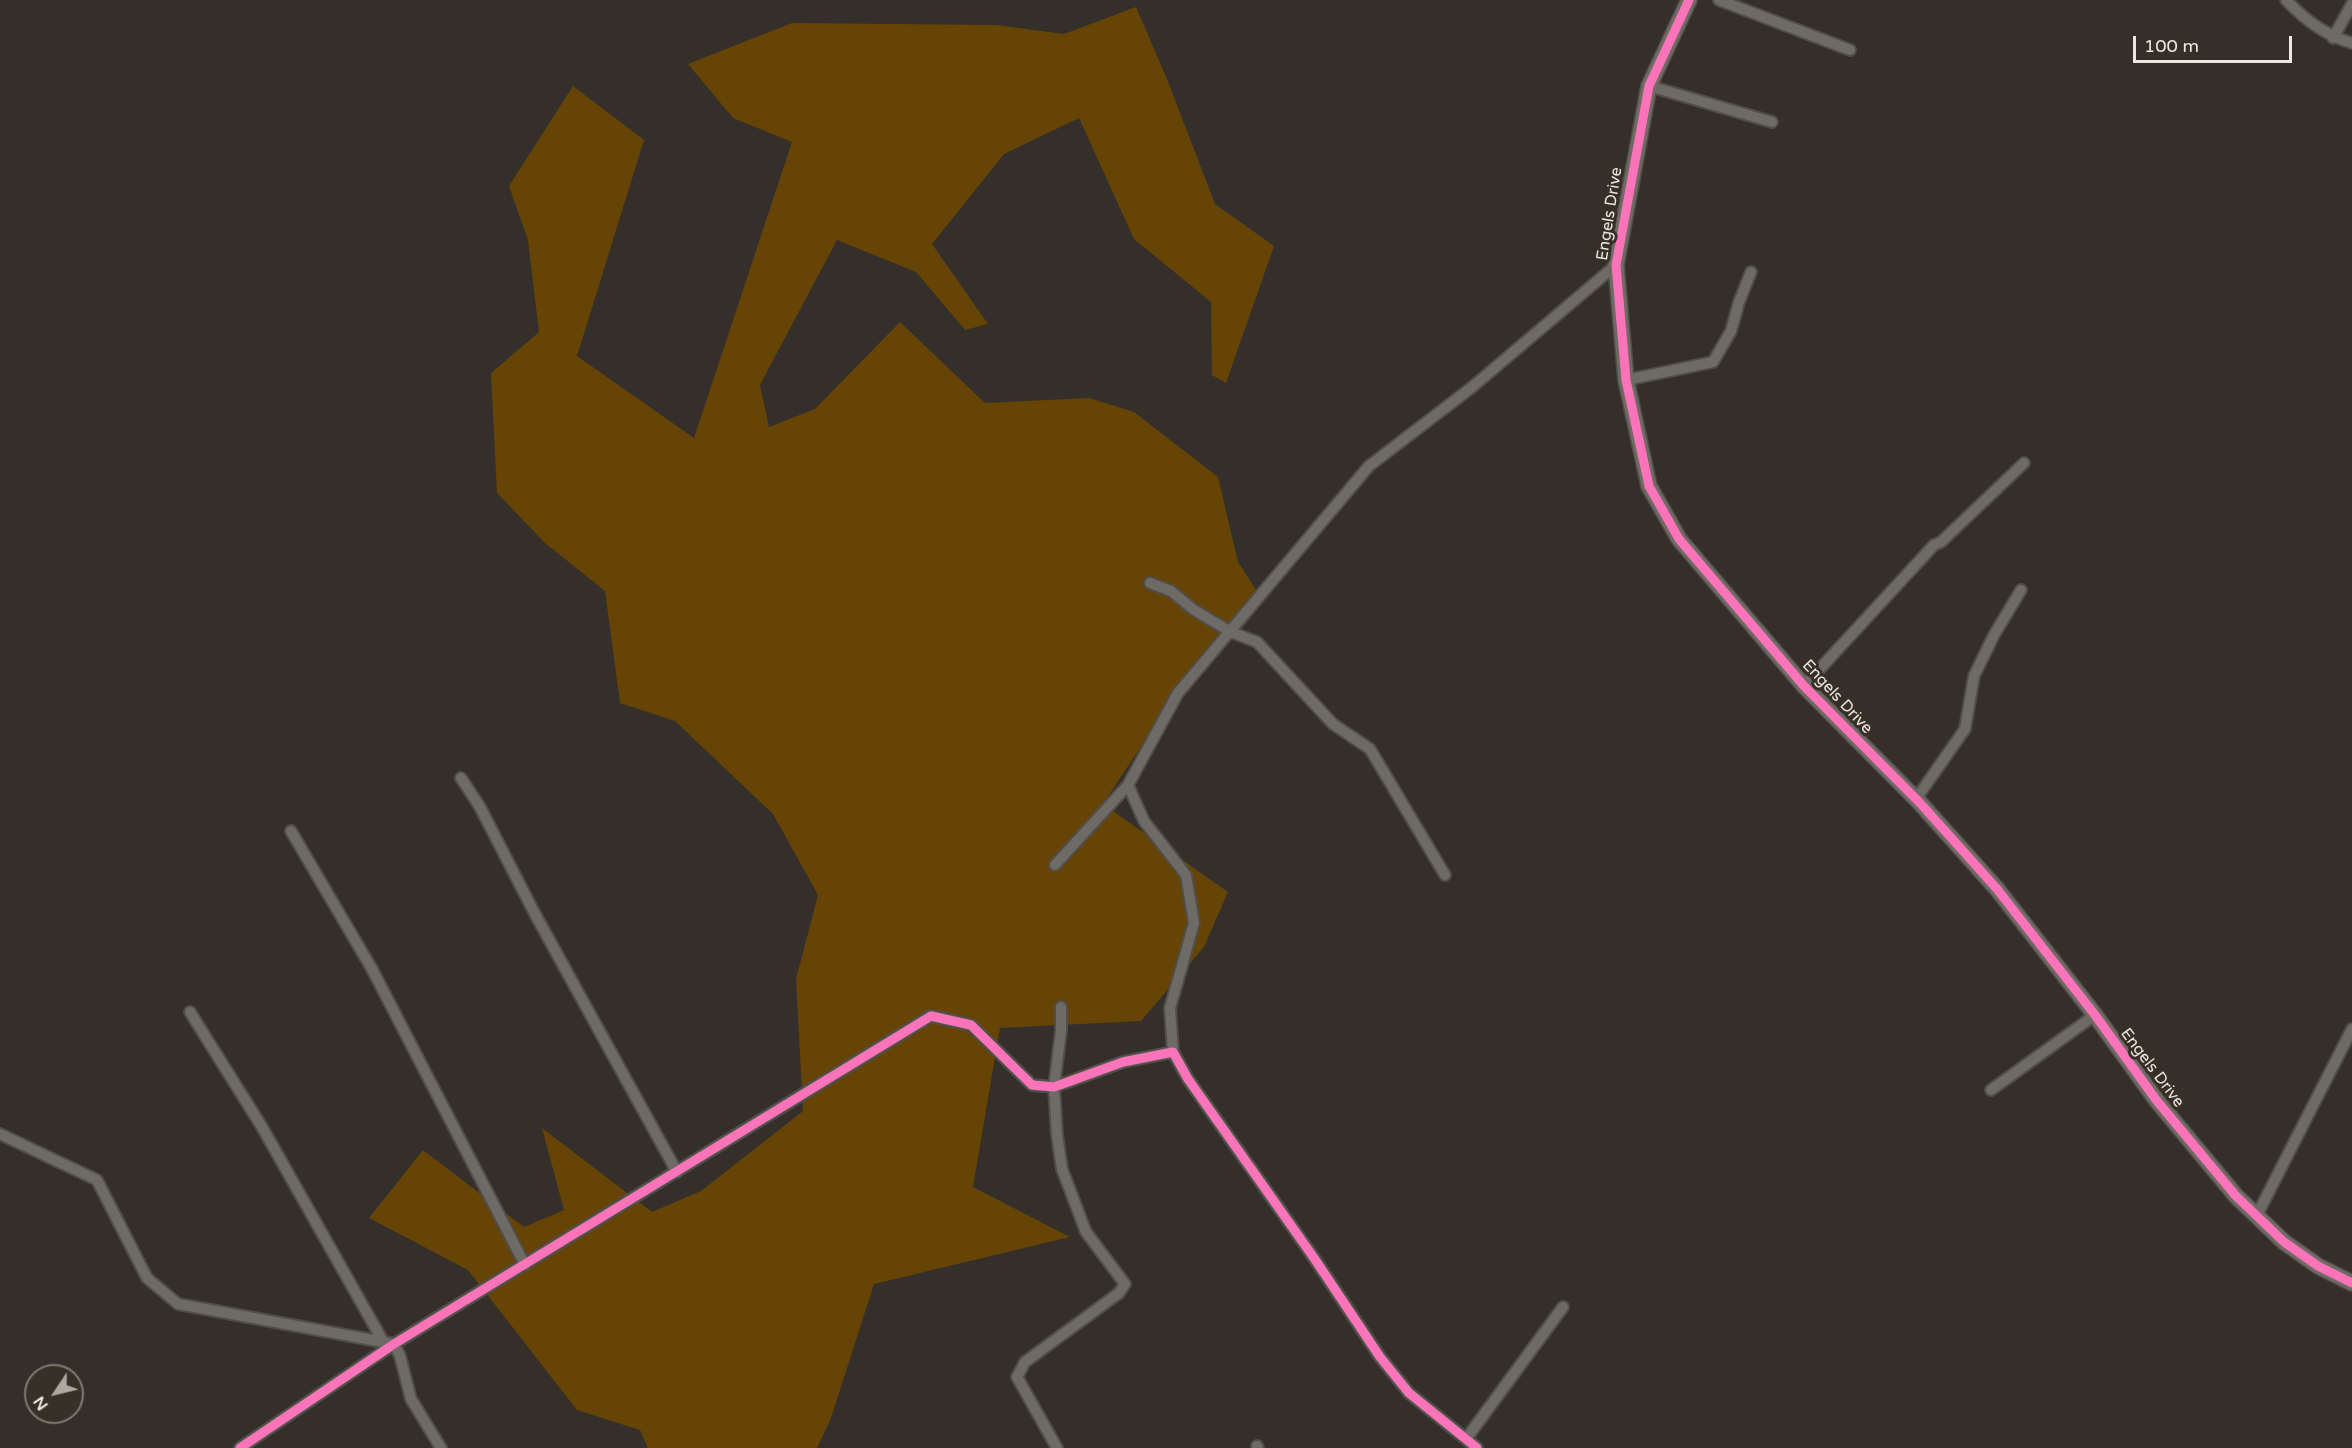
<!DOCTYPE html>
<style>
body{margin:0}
#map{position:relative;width:2352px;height:1448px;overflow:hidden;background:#342f2a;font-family:"Varela Round",sans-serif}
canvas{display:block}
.north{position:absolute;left:24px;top:1364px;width:60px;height:60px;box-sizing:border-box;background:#373027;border:2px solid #7f7972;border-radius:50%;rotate:235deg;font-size:16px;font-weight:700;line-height:24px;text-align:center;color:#ece7e2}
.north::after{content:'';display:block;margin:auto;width:21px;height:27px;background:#aca7a2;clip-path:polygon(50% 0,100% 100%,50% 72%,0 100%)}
.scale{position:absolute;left:2133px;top:36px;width:159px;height:27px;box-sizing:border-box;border:3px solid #ece7e2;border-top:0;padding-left:8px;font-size:18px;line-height:21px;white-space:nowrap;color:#ece7e2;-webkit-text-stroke:4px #373027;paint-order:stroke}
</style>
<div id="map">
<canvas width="2352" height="1448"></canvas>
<div class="north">N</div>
<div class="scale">100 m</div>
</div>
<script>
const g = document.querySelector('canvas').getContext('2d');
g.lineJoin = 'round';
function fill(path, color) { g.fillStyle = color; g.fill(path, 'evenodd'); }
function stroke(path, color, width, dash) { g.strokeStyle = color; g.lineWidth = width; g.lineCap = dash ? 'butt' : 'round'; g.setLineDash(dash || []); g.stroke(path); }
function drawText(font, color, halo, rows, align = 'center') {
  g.font = font + ' "Varela Round",sans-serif'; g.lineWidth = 6; g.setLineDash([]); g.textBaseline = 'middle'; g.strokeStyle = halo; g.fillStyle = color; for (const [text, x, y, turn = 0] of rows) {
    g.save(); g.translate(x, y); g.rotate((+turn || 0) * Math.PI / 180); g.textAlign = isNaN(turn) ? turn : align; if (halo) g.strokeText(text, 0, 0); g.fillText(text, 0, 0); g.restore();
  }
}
const green = new Path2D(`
 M1136 7 1167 79 1215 204 1274 246 1226 383 1212 375 1211 302 1134 239 1079 118 1004 154 932 244 988 324 965 330 916 272 837 240 760 385 769 427 815 409 900 322 985 403 1089 398 1134 412 1218 477 1238 562 1264 602 1186 693 1160 718 1103 804 1228 892 1204 947 1141 1021 1000 1028 973 1187 1070 1237 874 1284 830 1421 817 1448H648L640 1430 577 1410 468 1270 369 1218 423 1150 524 1227 564 1210 542 1128 652 1212 701 1191 803 1111 796 979 818 895 773 814 675 721 620 703 605 591 545 543 497 493 491 373 539 332 528 240 509 186 573 86 644 140 577 356 694 438 792 142 733 118 688 64 792 23 996 25 1064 34Z`);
const street = new Path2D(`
 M1719 0 1850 50
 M2286 0C2305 20 2326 36 2352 43
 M2333 38 2352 4
 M1649 86 1772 122
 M1626 380 1713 362 1731 331 1739 302 1751 272
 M1150 583 1171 591 1194 610 1231 632 1257 642 1333 724 1370 749 1445 875
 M1804 686 1934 545 1941 542 2024 463
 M461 778 480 807 535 914 677 1172
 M1916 799 1965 729 1974 676 1994 635 2021 590
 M291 831 372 969 525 1265
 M1055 865 1128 785
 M190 1012 262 1127 384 1343
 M1173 1052 1170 1008 1194 923 1186 875 1144 821 1128 785 1178 693 1369 466 1471 388 1616 265
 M1991 1090 2095 1015
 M0 1134 97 1180 147 1278 178 1304 394 1344
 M2256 1217 2352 1029
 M394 1344 400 1356 411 1399 441 1448
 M1466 1439 1563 1307
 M1257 1446 1258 1448
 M240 1448 394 1344 931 1016 971 1025 1032 1085 1054 1087 1123 1062 1173 1052 1188 1079 1314 1258 1380 1357 1409 1393 1477 1448
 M1057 1448 1017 1377 1025 1362 1119 1293 1125 1284 1086 1232 1062 1169 1057 1135 1054 1087 1061 1031V1007`);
const secondary = new Path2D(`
 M1689 0 1649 86 1616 265 1626 380 1649 486 1679 539 1804 686 1920 803 1997 889 2095 1015 2157 1101 2236 1196 2284 1242 2318 1266 2352 1283`);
const cycleway = new Path2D(`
 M1689 0 1649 86 1616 265 1626 380 1649 486 1679 539 1804 686 1920 803 1997 889 2095 1015 2157 1101 2236 1196 2284 1242 2318 1266 2352 1283
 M240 1448 394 1344 931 1016 971 1025 1032 1085 1054 1087 1123 1062 1173 1052 1188 1079 1314 1258 1380 1357 1409 1393 1477 1448`);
const streetNames = [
 ["Engels Drive",1610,214,-81],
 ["Engels Drive",1837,697,47],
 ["Engels Drive",2152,1068,53]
];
fill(green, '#664406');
stroke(street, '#514d49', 14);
stroke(secondary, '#514d49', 18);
stroke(street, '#6e6a66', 10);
stroke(secondary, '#706a65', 15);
stroke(cycleway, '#fb73b8', 9);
drawText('16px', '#ece7e2', '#373027', streetNames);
</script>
